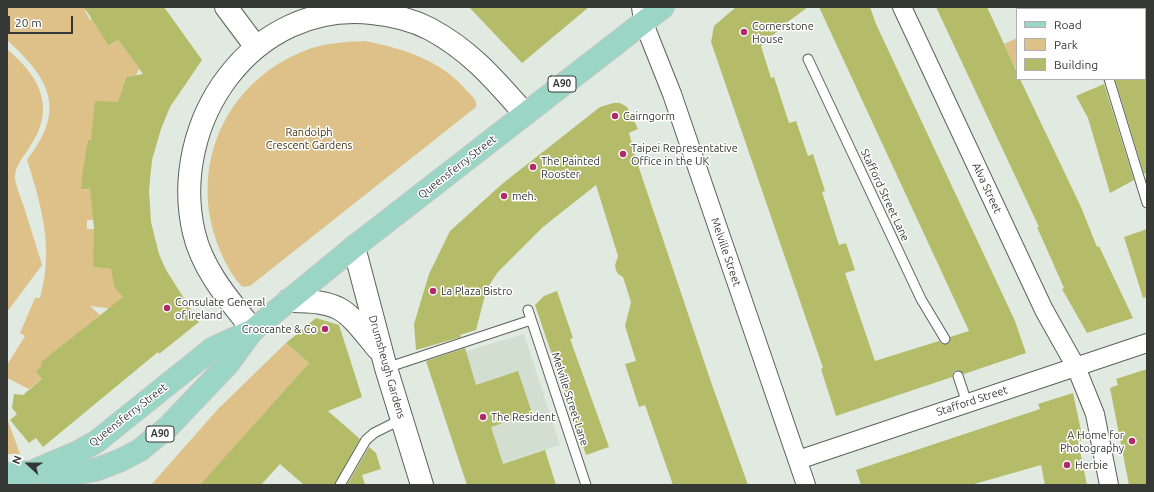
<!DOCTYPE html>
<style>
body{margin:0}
#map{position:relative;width:1154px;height:492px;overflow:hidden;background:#e1eae1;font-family:Ubuntu,sans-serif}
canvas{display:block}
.frame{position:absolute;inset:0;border:8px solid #353835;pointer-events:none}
.legend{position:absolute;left:1016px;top:8px;width:130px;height:72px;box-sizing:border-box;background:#fff;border:1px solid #aeafae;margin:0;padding:5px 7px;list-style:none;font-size:12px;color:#353835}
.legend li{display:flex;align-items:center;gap:8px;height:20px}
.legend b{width:20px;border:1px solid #aeafae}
.north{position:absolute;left:8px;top:444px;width:40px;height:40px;-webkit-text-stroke:3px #fff;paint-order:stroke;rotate:291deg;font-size:11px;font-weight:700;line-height:16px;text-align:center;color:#353835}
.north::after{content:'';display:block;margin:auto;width:14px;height:18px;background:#353835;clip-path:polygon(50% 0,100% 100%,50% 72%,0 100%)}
.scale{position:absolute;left:8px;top:16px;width:65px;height:18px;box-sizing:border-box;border:2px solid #353835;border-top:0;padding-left:5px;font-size:12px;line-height:14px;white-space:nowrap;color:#353835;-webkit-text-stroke:3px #fff;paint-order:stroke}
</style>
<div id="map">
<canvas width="1154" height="492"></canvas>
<div class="frame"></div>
<ul class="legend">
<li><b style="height:5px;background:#9ad5c5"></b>Road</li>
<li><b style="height:11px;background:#ddc188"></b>Park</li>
<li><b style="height:11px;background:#b4bc69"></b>Building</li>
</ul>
<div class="north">N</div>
<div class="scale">20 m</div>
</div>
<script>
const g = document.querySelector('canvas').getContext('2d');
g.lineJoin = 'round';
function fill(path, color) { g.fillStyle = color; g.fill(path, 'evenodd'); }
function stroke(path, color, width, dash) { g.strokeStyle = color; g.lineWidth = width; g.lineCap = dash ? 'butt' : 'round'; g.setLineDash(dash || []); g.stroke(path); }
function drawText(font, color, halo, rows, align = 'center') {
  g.font = font + ' Ubuntu,sans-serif'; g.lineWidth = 3; g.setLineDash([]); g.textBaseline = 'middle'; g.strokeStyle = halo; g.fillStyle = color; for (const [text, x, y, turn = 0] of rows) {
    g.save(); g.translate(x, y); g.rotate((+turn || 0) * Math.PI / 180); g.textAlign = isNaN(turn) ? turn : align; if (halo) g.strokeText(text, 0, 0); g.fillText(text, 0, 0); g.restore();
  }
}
const built = new Path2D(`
 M524 334 560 445 464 477 427 363Z`);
const green = new Path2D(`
 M7 7H94L85 11 90 20 100 14 110 46 118 40 139 69 136 75 126 77 106 141 88 139 82 189 99 190 91 201 95 220H87V229H102L108 258 93 257V267L111 269 123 298 112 309 90 306 100 315 95 319 100 327 90 323 80 331 85 339 81 342 75 335 64 344 42 379 29 389 7 378V365L25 336 20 333 35 298H40C54 249 42 207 27 160 67 109 50 79 7 40Z
 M1017 38V66L1015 67 1004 44Z
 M364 41C402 48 442 60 468 92 472 96 478 101 476 107L250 286 243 287C229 276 214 239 211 222 196 148 234 79 304 51 323 43 344 42 364 41Z
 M7 49C40 77 57 108 29 148 24 156 14 167 15 178 16 187 21 198 24 207 30 226 36 245 42 265L7 312Z
 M286 343 309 363 201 485H151L218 409Z
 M7 418 20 454H7Z`);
const building = new Path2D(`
 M84 7H164L202 60 170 107 161 129 152 160 149 190 151 222 159 254 166 270 199 322 159 354 158 352 43 447 36 438 29 443 10 420 17 414 12 408 14 394 23 395 42 379 36 371 41 367V362L123 297 115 288 111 269 93 267 94 229 90 189H81L82 177 88 139 91 140 95 101 118 102 126 77 143 74 118 40 109 46Z
 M469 7H589L522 63Z
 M736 7H808L785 24 761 46 771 78 774 77 789 123 796 121 808 156 813 154 825 191 822 192 839 245 846 243 855 270 845 273 875 361 939 341 942 344H948L950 342V337L969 331 819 7H870L876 24 1015 321 1026 353 964 374 956 370 953 372 952 377 836 416 821 369 823 368 711 42 714 26Z
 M936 7H987L1017 72V79H1020L1081 207 1097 247 1099 246 1133 318 1087 333 1062 289 1064 288 1037 227H1039Z
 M1115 79H1147V172L1144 174Z
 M1104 84 1134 180 1110 193 1088 118 1076 96Z
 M613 103H620L627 107 638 129 629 133 639 168 711 382 748 485H673L645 405 639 407 625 364 636 361 625 326 631 302 623 277 618 274 616 270 615 265 618 256 596 185 543 227 498 272 490 284 484 299 476 330 460 335 461 337 416 350 414 324 429 274 450 231 502 184 600 107Z
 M1147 229V297L1143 298 1124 237Z
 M557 291 573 338 570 339 609 447 586 455 535 305 544 296Z
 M316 318 339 325 362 397 328 411 360 439 334 485H304L280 464 261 485H200L309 363 286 343Z
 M465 348 476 385 518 371 532 413 491 427 503 464 545 450 556 485H467L426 361Z
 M1147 369V485H1129L1110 388 1118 385 1116 379Z
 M1073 393 1083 440 1078 441 1087 485H1045L1041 465 971 485H861L856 470 1040 409 1038 404Z
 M369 447 376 453 381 469 362 475 365 485H347Z`);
const service = new Path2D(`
 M1074 7 1075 9
 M808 59 921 299 945 339
 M1109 79 1147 203
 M528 310 586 485
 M386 368 531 320
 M958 376 967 403
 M340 485 366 440 374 433 402 419`);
const minor = new Path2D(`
 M641 7 643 21 672 94 806 485
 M902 7 1044 310 1076 367 1095 414 1109 485
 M798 460 1147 343`);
const tertiary = new Path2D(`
 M226 7 256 47
 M354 247 386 368 422 485
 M288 301C342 300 346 310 378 349
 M253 330C230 301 203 271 194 233 168 122 252 0 372 13 392 15 413 20 430 29 471 51 495 80 525 114`);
const primary = new Path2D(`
 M38 469 78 452 96 442 212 349 251 331
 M7 474 31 472 73 474 95 470 121 460 140 450 168 427 228 364 253 330 354 247 663 7`);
const markers = [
 [744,32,4,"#b12a6c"],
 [615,116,4,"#b12a6c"],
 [623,154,4,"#b12a6c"],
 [533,167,4,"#b12a6c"],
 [504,196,4,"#b12a6c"],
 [433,291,4,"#b12a6c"],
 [167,308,4,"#b12a6c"],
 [325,329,4,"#b12a6c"],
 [483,417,4,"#b12a6c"],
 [1132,441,4,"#b12a6c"],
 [1067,465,4,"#b12a6c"]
];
const shields = [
 [562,84,28],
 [160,434,28]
];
const shieldNames = [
 ["A90",562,84],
 ["A90",160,434]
];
const poiNames = [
 ["Cornerstone",752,26],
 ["House",752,39],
 ["Cairngorm",623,116],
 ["Taipei Representative",631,148],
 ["Office in the UK",631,161],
 ["The Painted",541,161],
 ["Rooster",541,174],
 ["meh.",512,196],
 ["La Plaza Bistro",441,291],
 ["Consulate General",175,302],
 ["of Ireland",175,315],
 ["Croccante & Co",317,329,"right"],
 ["The Resident",491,417],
 ["A Home for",1124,435,"right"],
 ["Photography",1124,448,"right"],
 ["Herbie",1075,465]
];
const parkNames = [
 ["Randolph",309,132],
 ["Crescent Gardens",309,145]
];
const streetNames = [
 ["Queensferry Street",457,167,-38],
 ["Alva Street",987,188,65],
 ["Stafford Street Lane",885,195,65],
 ["Melville Street",726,252,71],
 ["Drumsheugh Gardens",387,367,74],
 ["Melville Street Lane",570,399,72],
 ["Stafford Street",972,401,-18],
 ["Queensferry Street",128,415,-38]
];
fill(built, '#d1ded0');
fill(green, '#ddc188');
fill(building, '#b4bc69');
stroke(service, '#5a6259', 11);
stroke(minor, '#5a6259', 20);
stroke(tertiary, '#5a6259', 24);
stroke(primary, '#c6c7c6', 24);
stroke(service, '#fff', 9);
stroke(minor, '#fff', 18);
stroke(tertiary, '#fff', 22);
stroke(primary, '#9ad5c5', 22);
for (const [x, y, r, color] of markers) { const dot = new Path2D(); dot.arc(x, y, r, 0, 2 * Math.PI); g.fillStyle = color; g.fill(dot); stroke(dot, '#fff', 1.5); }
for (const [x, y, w] of shields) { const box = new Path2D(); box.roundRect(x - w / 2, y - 8, w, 16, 3); g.fillStyle = '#fff'; g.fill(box); stroke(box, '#353835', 1); }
drawText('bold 10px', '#353835', null, shieldNames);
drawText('11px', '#353835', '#fff', poiNames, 'left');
drawText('11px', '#463613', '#fff', parkNames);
drawText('11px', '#353835', '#fff', streetNames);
</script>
